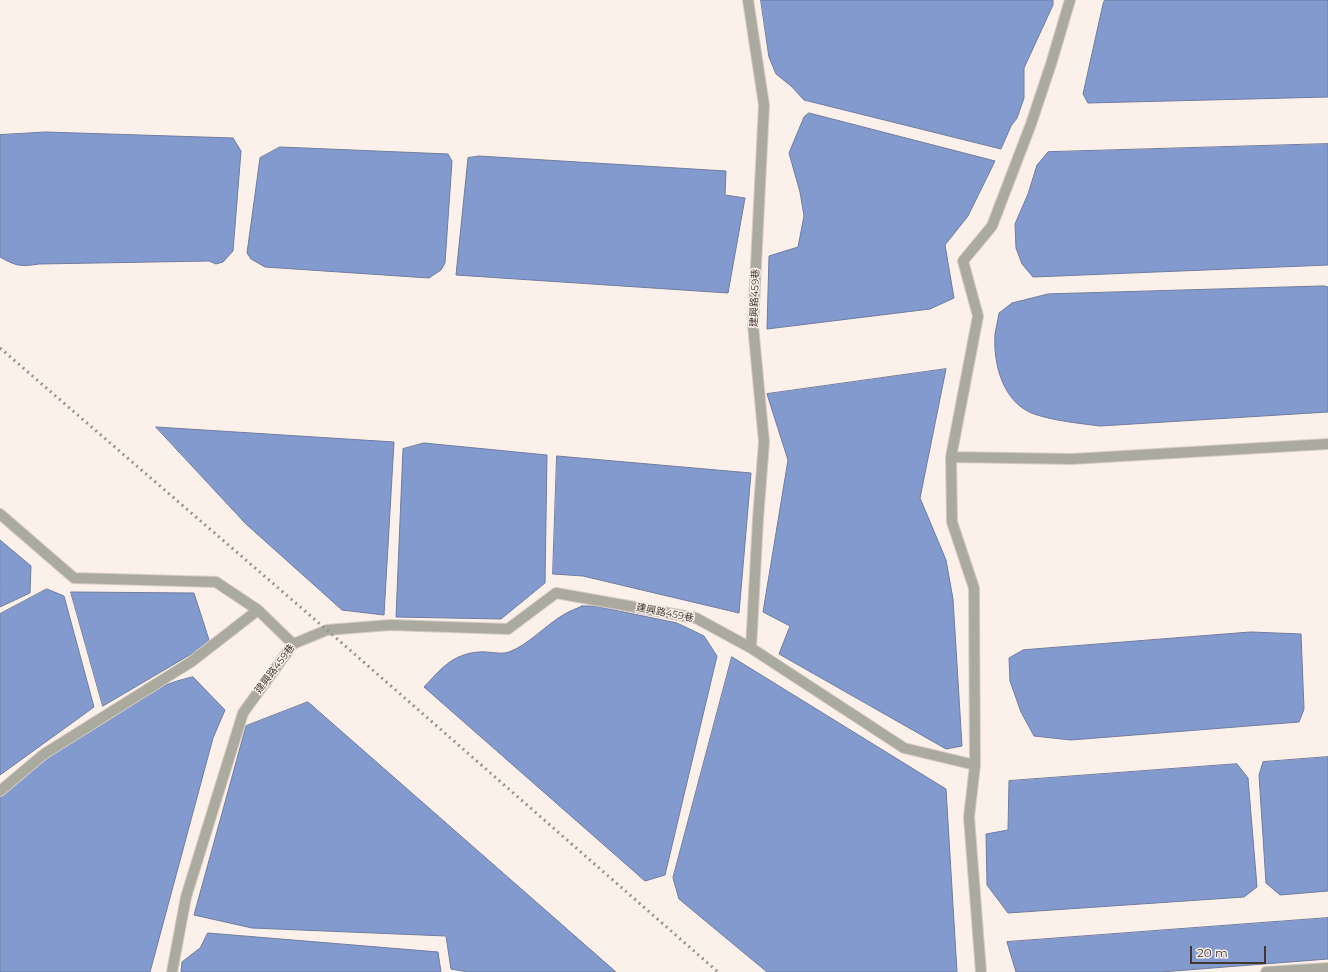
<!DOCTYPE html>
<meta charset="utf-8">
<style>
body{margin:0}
#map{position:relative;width:1328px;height:972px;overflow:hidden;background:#fcf0ea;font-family:Montserrat,sans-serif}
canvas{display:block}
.scale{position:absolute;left:1190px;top:946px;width:76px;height:18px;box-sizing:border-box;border:2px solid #423731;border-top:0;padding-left:5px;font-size:12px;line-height:14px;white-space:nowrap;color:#423731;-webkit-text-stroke:3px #fcf0ea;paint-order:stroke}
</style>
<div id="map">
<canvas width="1328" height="972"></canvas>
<div class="scale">20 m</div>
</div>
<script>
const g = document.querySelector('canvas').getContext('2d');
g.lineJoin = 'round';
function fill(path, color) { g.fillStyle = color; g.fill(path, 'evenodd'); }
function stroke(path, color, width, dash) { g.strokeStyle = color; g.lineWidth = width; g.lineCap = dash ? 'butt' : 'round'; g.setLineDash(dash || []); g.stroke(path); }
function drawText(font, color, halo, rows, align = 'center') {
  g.font = font + ' Montserrat,"Noto Sans TC",sans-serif'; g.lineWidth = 3; g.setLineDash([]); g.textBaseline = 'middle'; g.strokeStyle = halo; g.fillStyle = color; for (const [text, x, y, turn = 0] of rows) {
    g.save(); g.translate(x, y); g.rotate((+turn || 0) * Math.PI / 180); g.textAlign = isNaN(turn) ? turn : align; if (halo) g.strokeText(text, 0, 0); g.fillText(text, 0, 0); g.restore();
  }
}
const water = new Path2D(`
 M761 0H1053V5L1024 68V98L1017 118 1011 126 1001 149 804 100 791 86 776 74 769 57Z
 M1105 0H1328V97L1088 103 1083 94 1103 4Z
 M809 113 995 161 968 216 945 245 954 298 930 309 767 329 769 256 798 247 804 216 800 192 789 153 804 117Z
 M46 132 233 138 241 151 233 251 223 262 216 264 209 261 39 264C20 267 16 266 0 257V135Z
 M1328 144V265L1033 277 1022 264 1016 248 1015 224 1028 194 1037 165 1048 152Z
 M280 147 448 154 452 161 445 263 441 270 429 278 265 267 251 259 247 253 260 158Z
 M479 156 726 171 725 195 745 198 728 293 456 275 468 158Z
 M1324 286 1328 287V412L1100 426C1077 423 1055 421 1034 414 1003 403 993 364 995 334 996 327 998 320 999 313L1012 303 1048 294Z
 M946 369 920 498 946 560 953 599 962 746 946 749 779 654 790 626 763 612 788 460 767 394Z
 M156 427 394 442 384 615 342 610 246 524Z
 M424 443 547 455 545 583 501 619 396 617 403 449Z
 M557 456 751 473 739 613 583 576 553 574Z
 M0 540 31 566 30 593 0 607Z
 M47 589 64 596 94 707 0 775V614Z
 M71 592 194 593 210 643 103 706Z
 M582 606H595L677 623 704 636 717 656 665 875 645 881 424 687C441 669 452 654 479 652 489 651 499 655 509 652 528 645 546 625 563 615 569 611 576 609 582 606Z
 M1251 632 1301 634 1304 709 1299 722 1071 740 1034 736 1021 712 1010 681 1009 658 1023 650Z
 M732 657 946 789 957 972H767L679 899 673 878Z
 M193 677 225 710 213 738 150 972H0V796L16 782 73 737 155 689 177 681Z
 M308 702 616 972H468L451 969 446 936 252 928 194 915 246 726Z
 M1328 757V891L1280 895 1266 883 1259 775 1263 762Z
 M1237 764 1248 778 1257 887 1244 897 1008 913 987 885 986 834 1008 830 1009 781Z
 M1328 918V959L1161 972H1016L1007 942Z
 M208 933 438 952 441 972H181L182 962 200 948Z`);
const lane = new Path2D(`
 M951 457 1072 459 1328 444
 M0 514 74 578 216 582 258 610 293 644
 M751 648 904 748 975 765
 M0 791 44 754 191 662 258 610
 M172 972 186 897 243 713 293 644 327 630 390 625 508 629 556 593 696 618 751 648 758 519 764 442 753 325 764 105 748 0
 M981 972 969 817 975 765 974 588 952 522 951 457 978 316 963 261 992 226 1031 124 1051 64 1070 0
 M1266 972 1328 968`);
const rail = new Path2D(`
 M0 348 327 630 718 972`);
const streetNames = [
 ["建興路459巷",755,298,-88],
 ["建興路459巷",665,613,11],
 ["建興路459巷",275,669,-53]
];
fill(water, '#829ace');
stroke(water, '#6f7c9f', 1);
stroke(lane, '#d7cbc5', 12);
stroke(lane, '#abaa9e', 10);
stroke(rail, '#9d918b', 3, [2, 4]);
drawText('10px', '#423731', '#fcf0ea', streetNames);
</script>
